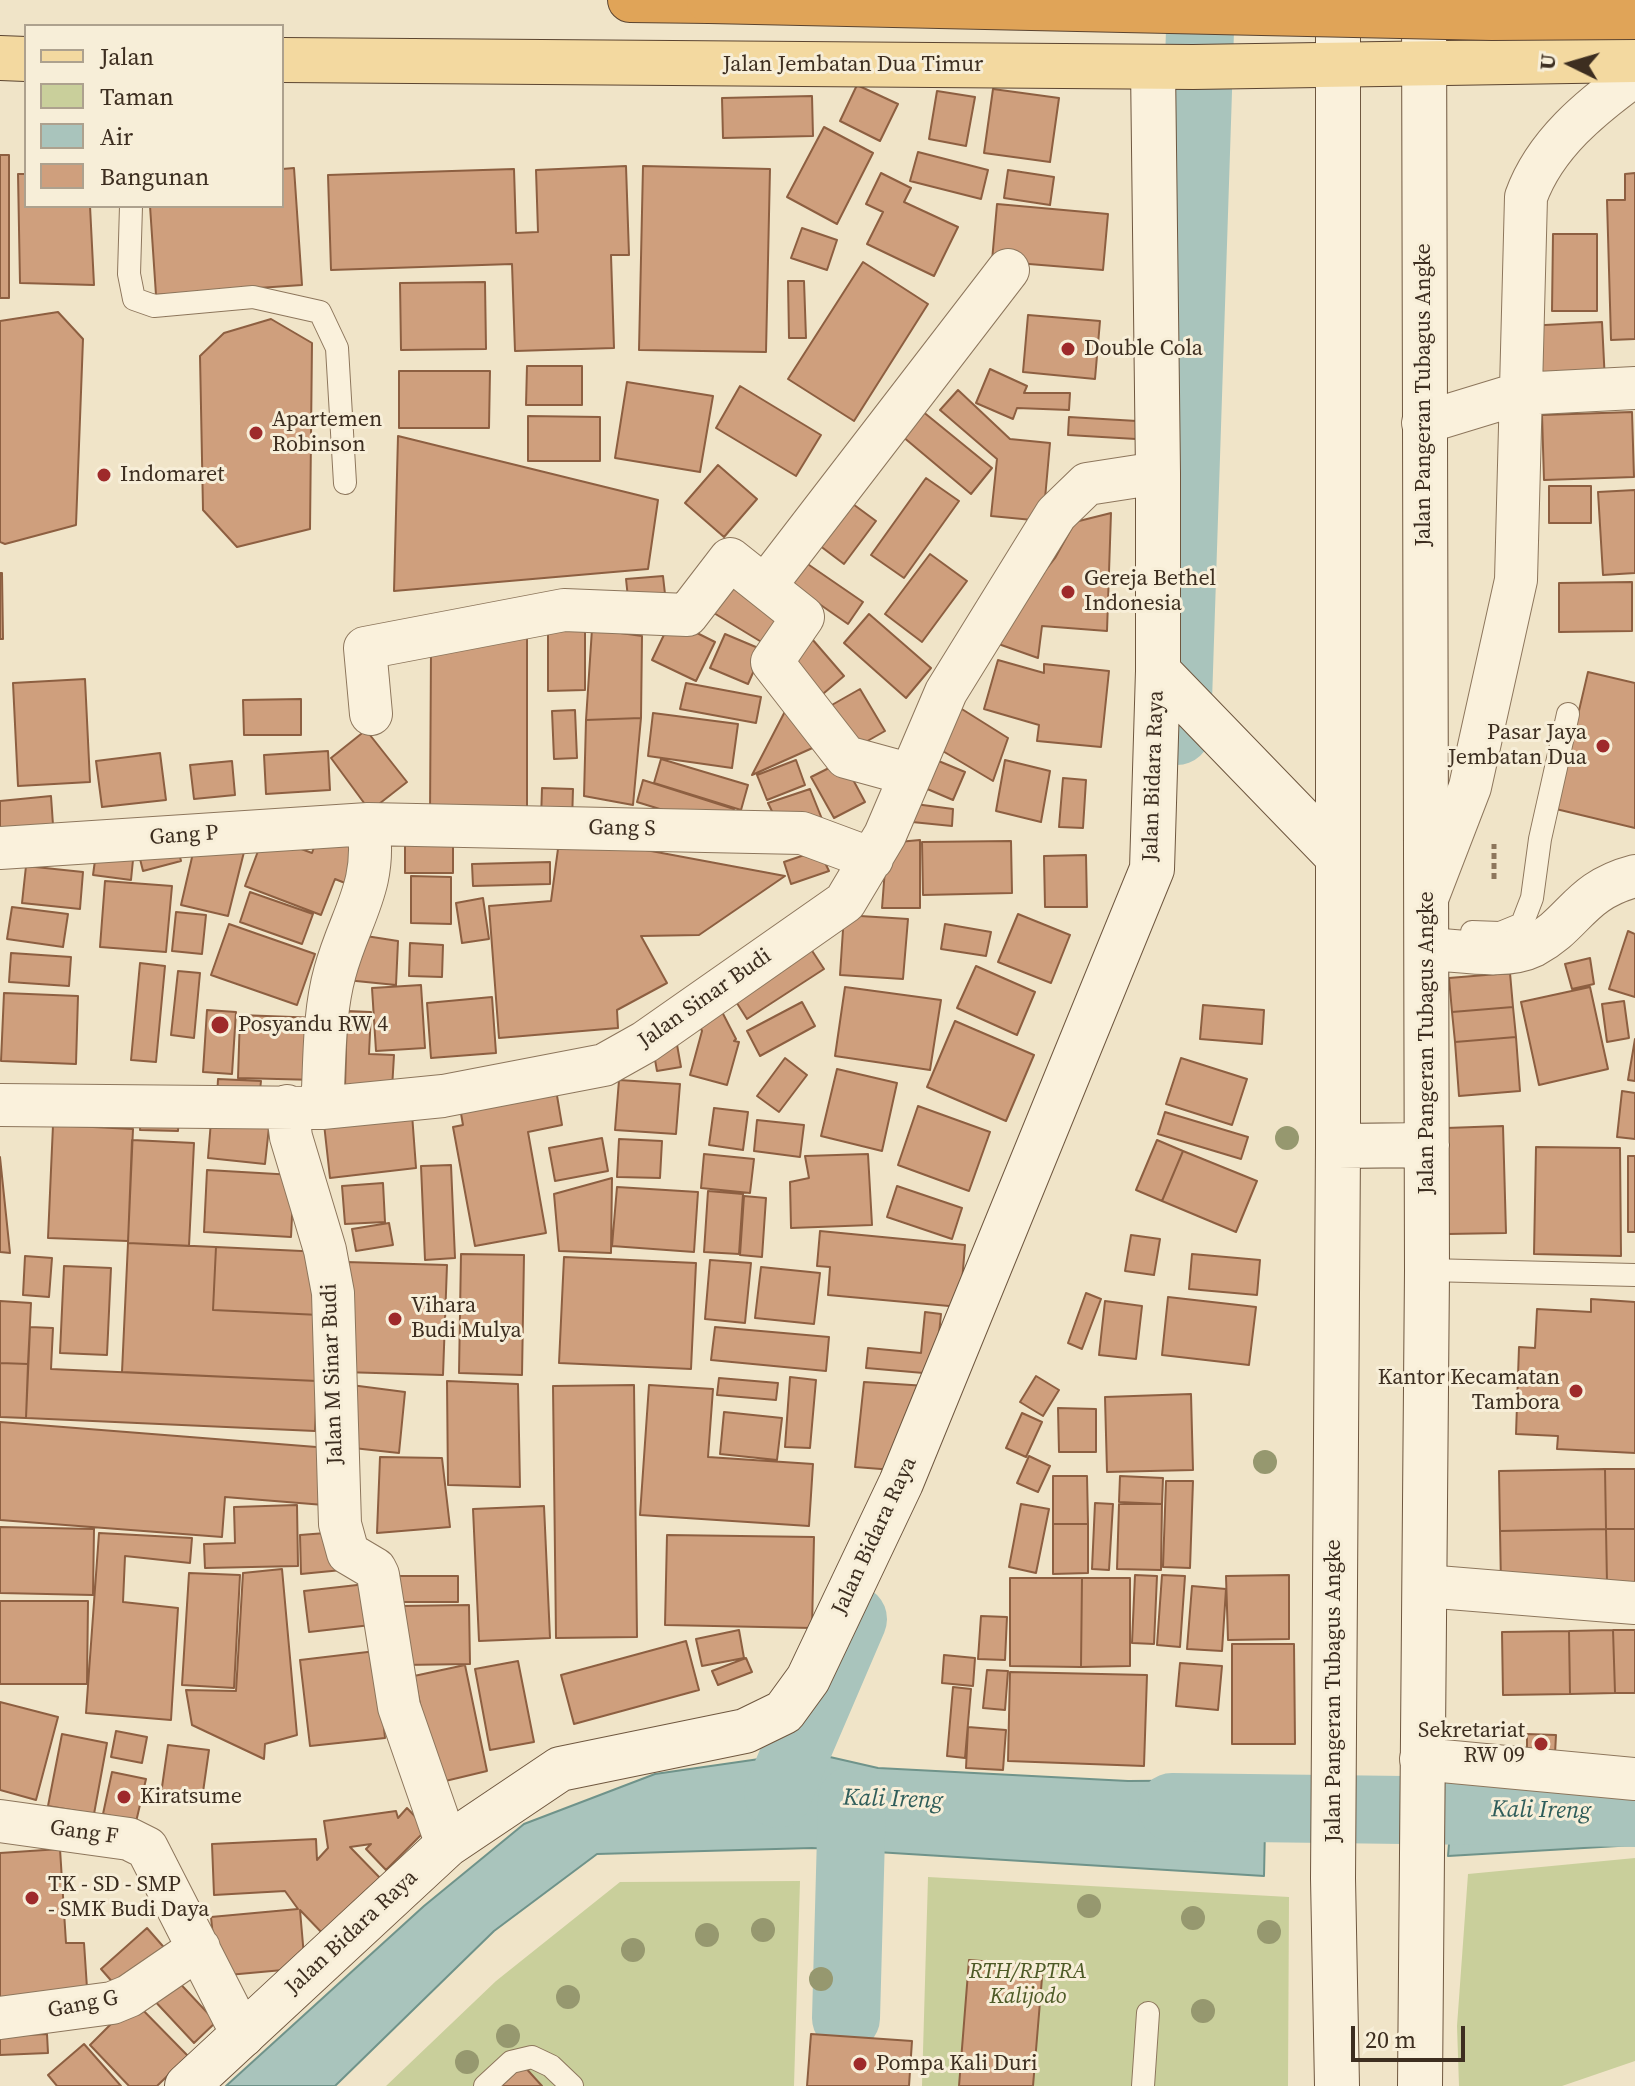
<!DOCTYPE html>
<style>
body{margin:0}
#map{position:relative;width:1635px;height:2086px;overflow:hidden;background:#f0e4c8;font-family:"Source Serif 4",serif}
canvas{display:block}
.legend{position:absolute;left:24px;top:24px;width:260px;height:184px;box-sizing:border-box;background:#f7eed8;border:2px solid #ada18e;margin:0;padding:10px 14px;list-style:none;font-size:24px;color:#3d2e20}
.legend li{display:flex;align-items:center;gap:16px;height:40px}
.legend b{width:40px;border:2px solid #ada18e}
.north{position:absolute;left:1531px;top:24px;width:80px;height:80px;-webkit-text-stroke:6px #f7eed8;paint-order:stroke;rotate:275deg;font-size:22px;font-weight:700;line-height:32px;text-align:center;color:#3d2e20}
.north::after{content:'';display:block;margin:auto;width:28px;height:36px;background:#3d2e20;clip-path:polygon(50% 0,100% 100%,50% 72%,0 100%)}
.scale{position:absolute;left:1351px;top:2026px;width:114px;height:36px;box-sizing:border-box;border:4px solid #3d2e20;border-top:0;padding-left:10px;font-size:24px;line-height:28px;white-space:nowrap;color:#3d2e20;-webkit-text-stroke:6px #f7eed8;paint-order:stroke}
</style>
<div id="map">
<canvas width="1635" height="2086"></canvas>
<ul class="legend">
<li><b style="height:10px;background:#f3d9a0"></b>Jalan</li>
<li><b style="height:22px;background:#c9cf9b"></b>Taman</li>
<li><b style="height:22px;background:#a9c4bc"></b>Air</li>
<li><b style="height:22px;background:#cf9f7d"></b>Bangunan</li>
</ul>
<div class="north">U</div>
<div class="scale">20 m</div>
</div>
<script>
const g = document.querySelector('canvas').getContext('2d');
g.lineJoin = 'round';
function fill(path, color) { g.fillStyle = color; g.fill(path, 'evenodd'); }
function stroke(path, color, width, dash) { g.strokeStyle = color; g.lineWidth = width; g.lineCap = dash ? 'butt' : 'round'; g.setLineDash(dash || []); g.stroke(path); }
function drawText(font, color, halo, rows, align = 'center') {
  g.font = font + ' "Source Serif 4",serif'; g.lineWidth = 6; g.setLineDash([]); g.textBaseline = 'middle'; g.strokeStyle = halo; g.fillStyle = color; for (const [text, x, y, turn = 0] of rows) {
    g.save(); g.translate(x, y); g.rotate((+turn || 0) * Math.PI / 180); g.textAlign = isNaN(turn) ? turn : align; if (halo) g.strokeText(text, 0, 0); g.fillText(text, 0, 0); g.restore();
  }
}
const green = new Path2D(`
 M1635 1858V2061L1562 2086H1459L1457 2026 1468 1874Z
 M928 1877 1289 1897 1288 2086H922Z
 M800 1881 794 2086H386L496 1981 620 1882Z`);
const water = new Path2D(`
 M808 1752 878 1768 1128 1781 1266 1780 1264 1876 812 1848 597 1854 494 1931 335 2086H226L424 1906 524 1824 655 1774Z
 M1454 1783 1635 1788V1845L1448 1856Z`);
const river = new Path2D(`
 M1177 731 1201 0
 M778 1794 853 1619
 M1172 1807 1635 1813
 M846 2018 852 1800`);
const building = new Path2D(`
 M857 85 898 104 880 141 840 121Z
 M993 89 1059 98 1050 162 984 153Z
 M937 91 975 97 966 146 929 139Z
 M812 96 813 136 723 138 722 98Z
 M824 127 873 153 837 224 787 197Z
 M918 152 988 170 981 199 910 181Z
 M0 155H9V298H0Z
 M626 166 629 255H611L614 348 515 351 512 264 331 270 328 175 514 169 516 233 538 232 536 170Z
 M643 166 770 169 766 352 639 350Z
 M294 168 302 285 156 295 150 206H282V169Z
 M1008 170 1054 177 1050 205 1004 198Z
 M881 173 911 188 904 202 958 227 934 276 867 244 883 212 866 204Z
 M1635 173V339L1611 340 1607 200H1625V174Z
 M18 174H26V206H90L94 285 20 283Z
 M997 204 1108 214 1103 270 992 261Z
 M802 228 837 240 827 270 791 258Z
 M1553 234H1597V311H1552Z
 M863 262 928 304 854 421 788 379Z
 M788 281H804L806 338H789Z
 M485 282 486 349 401 350 400 283Z
 M58 312 83 339 76 525 5 544 0 542V321Z
 M1028 315 1100 321 1095 379 1023 372Z
 M271 319 312 343 310 529 237 547 203 510 200 356 224 333Z
 M1602 322 1605 382 1529 385 1526 326Z
 M527 366H582V405H526Z
 M990 369 1027 386 1024 393H1070L1069 410 1017 408 1013 419 976 403Z
 M399 371H490L489 428H399Z
 M627 382 713 396 700 472 615 458Z
 M740 386 821 435 796 476 716 428Z
 M958 390 1010 439 1050 443 1043 521 991 516 997 459 940 410Z
 M916 406 992 468 971 494 896 431Z
 M1632 412 1634 477 1544 480 1542 415Z
 M528 416 600 417V461H528Z
 M1069 417 1137 421 1136 439 1068 435Z
 M398 436 658 500 648 569 394 591Z
 M718 465 757 499 724 537 685 503Z
 M926 478 959 501 904 578 871 555Z
 M1549 486H1591V523H1549Z
 M1635 490V573L1603 575 1598 492Z
 M842 496 876 521 844 564 811 539Z
 M1111 513 1107 631 1042 626 1038 658 990 641 1055 558 1075 522Z
 M930 554 967 581 922 642 885 614Z
 M796 556 863 602 848 624 782 578Z
 M0 573H2L3 639H0Z
 M663 576 665 594 628 598 626 579Z
 M721 579 790 621 773 649 704 607Z
 M1632 582V631L1559 632V583Z
 M585 614V690L548 691V615Z
 M869 614 931 668 906 698 844 643Z
 M671 620 715 642 696 681 652 660Z
 M527 628V818L430 817 431 648Z
 M592 629 642 636 641 718 586 720Z
 M806 632 844 676 817 699 780 654Z
 M725 634 763 650 748 684 710 668Z
 M998 660 1044 673V664L1109 671 1101 747 1037 741 1039 725 984 709Z
 M1588 672 1635 683V828L1556 809Z
 M85 679 90 782 18 786 13 683Z
 M686 683 761 697 756 723 680 709Z
 M860 689 885 731 848 752 823 710Z
 M793 696 817 746 752 775Z
 M301 699V735H244L243 700Z
 M957 706 1008 738 993 781 936 747Z
 M575 710 577 758 554 759 552 711Z
 M653 713 738 724 732 768 648 756Z
 M641 718 633 805 584 796 586 720Z
 M366 730 407 782 370 811 331 758Z
 M328 751 330 790 266 794 264 755Z
 M160 753 166 800 102 807 96 761Z
 M929 757 965 772 953 800 918 785Z
 M661 759 748 785 741 810 654 783Z
 M796 760 805 785 767 800 757 775Z
 M1005 760 1050 771 1041 822 996 811Z
 M232 761 235 795 194 799 190 765Z
 M843 761 865 802 834 818 811 777Z
 M1063 778 1086 780 1083 828 1059 827Z
 M643 780 734 809 728 830 637 802Z
 M542 788 573 789 572 822 541 820Z
 M810 789 822 819 781 830 768 803Z
 M51 796 53 825 0 830V801Z
 M915 804 953 809 952 826 912 822Z
 M321 827 361 842 345 883 335 879 321 915 245 886 264 835 312 853Z
 M560 834 785 876 699 935 641 936 667 983 617 1010 618 1028 499 1038 489 906 551 901Z
 M405 836H453V873H405Z
 M175 837 181 861 143 871 137 847Z
 M196 840 244 852 228 916 181 905Z
 M920 840V908H882L887 843Z
 M1011 841 1012 893 923 895 922 842Z
 M97 846 134 850 131 880 93 875Z
 M819 850 829 871 791 884 784 862Z
 M1086 855 1087 907H1045L1044 856Z
 M550 862V884L473 886 472 864Z
 M26 866 83 872 80 909 22 903Z
 M411 876 451 877V924L411 923Z
 M105 881 172 886 166 952 100 947Z
 M250 892 313 914 302 944 240 922Z
 M483 898 489 939 462 943 456 903Z
 M12 907 68 914 63 947 7 939Z
 M176 912 206 915 202 954 172 951Z
 M1018 914 1070 935 1051 983 998 962Z
 M844 915 908 919 903 979 840 975Z
 M229 924 315 954 297 1005 211 975Z
 M945 924 991 932 986 956 941 949Z
 M1628 931 1635 934V997L1609 989Z
 M353 934 398 941 396 985 346 980Z
 M805 940 824 969 747 1019 728 989Z
 M410 943 443 945 442 977 409 976Z
 M11 953 71 957 69 986 9 982Z
 M1590 958 1594 984 1572 989 1565 964Z
 M140 963 165 966 156 1062 131 1060Z
 M976 966 1035 992 1017 1035 957 1008Z
 M178 971 200 973 194 1038 171 1035Z
 M1510 973 1513 1007 1452 1012 1449 978Z
 M421 985 425 1048 376 1051 372 988Z
 M845 987 941 1000 930 1070 835 1056Z
 M1590 987 1608 1069 1539 1085 1521 1002Z
 M4 993 78 996 76 1064 1 1061Z
 M492 997 496 1053 431 1058 427 1003Z
 M1624 1001 1629 1038 1607 1042 1602 1004Z
 M802 1002 815 1026 760 1056 747 1031Z
 M1203 1005 1264 1010 1262 1044 1200 1039Z
 M719 1006 736 1039 734 1041 739 1042 727 1085 690 1075 702 1031 696 1018Z
 M1513 1007 1516 1037 1455 1042 1452 1012Z
 M207 1010 236 1012 232 1074 203 1072Z
 M347 1011 371 1012 369 1054 394 1055 392 1089 345 1087Z
 M240 1015 319 1018 317 1080 238 1078Z
 M955 1021 1034 1055 1006 1121 927 1087Z
 M1516 1037 1520 1091 1459 1096 1455 1042Z
 M676 1039 681 1067 657 1071 652 1043Z
 M1635 1039V1081L1628 1080Z
 M785 1058 807 1075 779 1112 757 1096Z
 M1181 1058 1247 1079 1232 1125 1166 1104Z
 M837 1069 897 1083 882 1151 821 1136Z
 M554 1078 562 1125 528 1132 546 1233 475 1246 453 1127 463 1125 458 1096Z
 M218 1079 261 1081 259 1100 217 1098Z
 M619 1080 680 1084 676 1134 615 1130Z
 M1622 1091 1635 1093V1139L1617 1137Z
 M918 1106 990 1132 969 1191 898 1165Z
 M714 1108 748 1112 743 1150 709 1145Z
 M1165 1112 1248 1137 1241 1159 1158 1134Z
 M141 1114 179 1116 178 1131 140 1130Z
 M412 1114 416 1168 330 1178 324 1124Z
 M757 1120 804 1125 800 1157 754 1151Z
 M211 1121 269 1127 265 1164 208 1158Z
 M53 1125 133 1129 128 1241 48 1238Z
 M1503 1126 1506 1233 1448 1234 1446 1128Z
 M602 1138 608 1171 555 1181 549 1148Z
 M619 1139 662 1141 660 1178 617 1177Z
 M132 1140 194 1143 189 1246 128 1243Z
 M1157 1140 1183 1151 1162 1201 1136 1190Z
 M1536 1147 1620 1148 1621 1256 1534 1254Z
 M1183 1151 1257 1181 1236 1232 1162 1201Z
 M704 1154 754 1159 750 1193 701 1188Z
 M868 1154 872 1225 791 1228 790 1182 809 1178 805 1156Z
 M1628 1156H1635V1232H1628Z
 M0 1157 10 1253 0 1252Z
 M451 1165 455 1258 425 1260 421 1166Z
 M207 1170 294 1175 291 1237 204 1232Z
 M612 1178 611 1253 559 1251 554 1194Z
 M383 1183 385 1222 345 1224 342 1186Z
 M897 1186 962 1208 952 1239 887 1217Z
 M617 1187 698 1192 694 1252 612 1246Z
 M708 1191 743 1194 739 1254 704 1252Z
 M744 1196 766 1198 762 1257 740 1255Z
 M389 1223 393 1245 356 1251 352 1229Z
 M820 1231 965 1245 960 1307 828 1295 830 1267 817 1266Z
 M1131 1235 1160 1239 1154 1275 1125 1271Z
 M128 1243 216 1247 213 1310 320 1315 317 1381 122 1372Z
 M216 1247 323 1252 320 1315 213 1310Z
 M461 1254 524 1255 522 1375 459 1373Z
 M1192 1254 1260 1260 1257 1295 1189 1289Z
 M25 1256 52 1258 49 1297 23 1295Z
 M564 1257 696 1263 691 1369 559 1363Z
 M710 1260 751 1263 745 1323 705 1319Z
 M346 1262 447 1265 443 1375 342 1372Z
 M64 1266 111 1268 107 1355 60 1353Z
 M761 1267 820 1273 814 1324 755 1318Z
 M1086 1293 1101 1299 1082 1349 1068 1343Z
 M1168 1297 1256 1307 1249 1365 1162 1355Z
 M1591 1299 1635 1302V1453L1557 1449 1558 1436 1516 1434 1519 1347 1535 1348 1537 1309 1591 1312Z
 M0 1301 31 1303 28 1364 0 1363Z
 M1105 1301 1142 1306 1136 1359 1099 1355Z
 M925 1312 941 1314 935 1374 866 1368 868 1348 921 1353Z
 M30 1327 53 1328 51 1369 317 1381 315 1431 26 1418Z
 M715 1327 829 1337 826 1371 711 1360Z
 M0 1363 28 1364 26 1418 0 1417Z
 M1036 1376 1059 1390 1043 1416 1020 1402Z
 M790 1377 816 1380 810 1448 785 1447Z
 M719 1378 778 1383 776 1400 717 1395Z
 M447 1381 518 1384 520 1487 448 1485Z
 M864 1382 927 1386 894 1470 855 1467Z
 M351 1385 405 1392 399 1453 344 1447Z
 M634 1385 637 1637 556 1638 553 1386Z
 M649 1385 713 1389 708 1457 813 1464 809 1526 640 1515Z
 M1191 1394 1193 1470 1107 1472 1105 1397Z
 M1058 1408 1096 1409V1452H1059Z
 M724 1412 782 1418 777 1460 720 1454Z
 M1022 1413 1042 1422 1026 1457 1006 1448Z
 M0 1422 329 1448 324 1505 225 1497 222 1537 0 1520Z
 M1029 1456 1050 1466 1038 1492 1017 1483Z
 M380 1457 442 1458 450 1527 377 1533Z
 M1605 1469H1635V1529H1606Z
 M1605 1469 1606 1529 1500 1531 1499 1471Z
 M1053 1476H1087L1088 1524H1053Z
 M1120 1476 1163 1478 1162 1504 1119 1502Z
 M1166 1481H1193L1190 1568 1163 1567Z
 M1095 1503 1113 1504 1109 1570 1092 1569Z
 M1021 1504 1049 1509 1036 1573 1009 1567Z
 M1119 1504H1162L1161 1570 1117 1569Z
 M297 1505 298 1566 205 1568 204 1544 235 1543 234 1507Z
 M544 1506 550 1638 479 1641 473 1509Z
 M1053 1524H1088V1573L1053 1574Z
 M0 1527 94 1529 93 1595 0 1593Z
 M1606 1529H1635V1583H1607Z
 M1606 1529 1607 1583 1501 1585 1500 1531Z
 M339 1532 342 1570 301 1574 300 1535Z
 M99 1533 192 1538 190 1563 125 1556 123 1602 178 1608 171 1720 86 1713Z
 M667 1535 814 1537 812 1628 665 1625Z
 M282 1569 297 1735 265 1744 264 1759 192 1725 186 1690 236 1691 243 1573Z
 M189 1573 240 1575 234 1688 182 1685Z
 M1135 1575 1157 1576 1154 1644 1132 1643Z
 M1162 1575 1185 1576 1180 1647 1157 1645Z
 M1289 1575V1639L1228 1640 1226 1576Z
 M387 1576H458V1602H388Z
 M1010 1578H1082L1081 1667 1010 1666Z
 M1082 1578H1130V1666L1081 1667Z
 M366 1584 371 1625 309 1632 304 1591Z
 M1192 1586 1226 1589 1222 1651 1187 1649Z
 M0 1601H88L87 1684H0Z
 M469 1605 470 1664 402 1665 400 1606Z
 M981 1616 1007 1617 1005 1660 978 1659Z
 M739 1630 744 1658 702 1666 696 1639Z
 M1613 1630H1635V1693H1615Z
 M1613 1630 1615 1693 1570 1694 1569 1631Z
 M1569 1631 1570 1694 1503 1695 1502 1632Z
 M686 1641 699 1690 574 1724 561 1675Z
 M1232 1644H1294L1295 1744H1232Z
 M376 1651 385 1738 310 1746 300 1660Z
 M944 1655 975 1658 973 1686 942 1683Z
 M746 1658 752 1672 718 1685 712 1671Z
 M518 1661 534 1742 490 1750 475 1669Z
 M1180 1663 1222 1666 1218 1710 1176 1706Z
 M465 1665 487 1771 437 1783 414 1676Z
 M987 1670 1008 1671 1005 1710 983 1708Z
 M1010 1672 1147 1675 1144 1766 1008 1761Z
 M953 1687 971 1689 965 1758 947 1756Z
 M0 1702 58 1717 36 1800 0 1790Z
 M968 1727 1006 1730 1003 1770 966 1768Z
 M116 1731 147 1737 142 1763 111 1757Z
 M62 1734 107 1743 94 1814 48 1806Z
 M1527 1734 1556 1735 1555 1754 1527 1753Z
 M168 1745 209 1750 202 1799 161 1794Z
 M112 1772 146 1779 136 1822 103 1814Z
 M407 1808 427 1829 386 1870 366 1849 371 1844 350 1847 382 1880 325 1936 300 1910 305 1968 217 1976 211 1917 298 1909 285 1891 214 1895 212 1844 316 1839 317 1860 328 1848 324 1821 396 1811 398 1818Z
 M60 1849 66 1943H84L88 2003 0 2009V1853Z
 M147 1928 168 1952 122 1993 101 1969Z
 M969 1960 1043 1966 1033 2086H959Z
 M173 1976 216 2022 194 2043 151 1997Z
 M134 2001 188 2056 157 2086H129L90 2045Z
 M47 2034 48 2053 0 2055V2036Z
 M811 2034 912 2041 909 2086H807Z
 M84 2044 121 2086H57L48 2075Z
 M523 2065 542 2086H501Z`);
const path = new Path2D(`
 M1494 879V844`);
const lane = new Path2D(`
 M131 206 129 274 134 299 154 306 253 297 320 312 337 348 345 483
 M1472 932 1500 933 1522 924 1532 898 1540 839 1568 714
 M1427 1270 1635 1275
 M485 2086 511 2062 532 2057 551 2066 572 2086
 M1143 2086 1148 2013`);
const street = new Path2D(`
 M1423 423 1518 394 1635 388
 M765 586 1008 270
 M371 714 365 648 564 610 687 615 730 559 803 617 772 662 846 757 908 774
 M0 848 368 824 802 833 872 859
 M1428 896 1470 787 1516 580 1526 197C1545 144 1591 107 1635 75
 M1427 949C1458 950 1505 960 1533 946 1576 923 1578 891 1635 876
 M0 1105 322 1108 443 1096 604 1065 645 1042 845 902 885 835 946 692 1056 514 1087 484 1158 473
 M287 1106 291 1137 325 1250 333 1293 340 1524 348 1553 375 1569 378 1575 399 1707 447 1845
 M322 1108C325 1063 323 1015 335 972 350 916 378 886 368 824
 M1425 1586 1635 1603
 M1421 1759 1635 1779
 M0 1821 129 1839 147 1848 243 2036
 M0 2018 112 2003 129 1996 199 1948`);
const secondary = new Path2D(`
 M1158 671 1337 856
 M1338 1146 1427 1145
 M187 2086 447 1845 560 1769 745 1731 784 1712 808 1679 901 1483 1152 869 1158 671V473L1153 67
 M1337 2086 1333 1878 1338 1146V0
 M1420 2086 1427 1270 1424 0`);
const primary = new Path2D(`
 M0 58 26 59
 M282 60 1193 67 1635 60`);
const highway = new Path2D(`
 M630 0 709 1`);
const highwayBridge = new Path2D(`
 M709 1 1492 18 1635 17`);
const trees = [
 [1287,1138],
 [1265,1462],
 [1089,1906],
 [1193,1918],
 [763,1930],
 [1269,1932],
 [707,1935],
 [633,1950],
 [821,1979],
 [568,1997],
 [1203,2011],
 [508,2036],
 [467,2062]
];
const markers = [
 [1068,349,8,"#9e2a2b"],
 [256,433,8,"#9e2a2b"],
 [104,475,8,"#9e2a2b"],
 [1068,592,8,"#9e2a2b"],
 [1603,746,8,"#9e2a2b"],
 [220,1025,10,"#9e2a2b"],
 [395,1319,8,"#9e2a2b"],
 [1576,1391,8,"#9e2a2b"],
 [1541,1744,8,"#9e2a2b"],
 [124,1797,8,"#9e2a2b"],
 [32,1898,8,"#9e2a2b"],
 [860,2064,8,"#9e2a2b"]
];
const streetNames = [
 ["Jalan Jembatan Dua Timur",853,65],
 ["Jalan Pangeran Tubagus Angke",1424,395,-90],
 ["Jalan Bidara Raya",1154,776,-88],
 ["Gang S",622,829,1],
 ["Gang P",184,836,-4],
 ["Jalan Sinar Budi",705,999,-35],
 ["Jalan Pangeran Tubagus Angke",1427,1043,-90],
 ["Jalan M Sinar Budi",333,1374,-92],
 ["Jalan Bidara Raya",875,1536,-65],
 ["Jalan Pangeran Tubagus Angke",1334,1691,-90],
 ["Gang F",84,1833,8],
 ["Jalan Bidara Raya",352,1933,-43],
 ["Gang G",83,2005,-11]
];
const poiNames = [
 ["Double Cola",1084,349],
 ["Apartemen",272,420],
 ["Robinson",272,445],
 ["Indomaret",120,475],
 ["Gereja Bethel",1084,579],
 ["Indonesia",1084,604],
 ["Pasar Jaya",1587,733,"right"],
 ["Jembatan Dua",1587,758,"right"],
 ["Posyandu RW 4",238,1025],
 ["Vihara",411,1306],
 ["Budi Mulya",411,1331],
 ["Kantor Kecamatan",1560,1378,"right"],
 ["Tambora",1560,1403,"right"],
 ["Sekretariat",1525,1731,"right"],
 ["RW 09",1525,1756,"right"],
 ["Kiratsume",140,1797],
 ["TK - SD - SMP",48,1885],
 ["- SMK Budi Daya",48,1910],
 ["Pompa Kali Duri",876,2064]
];
const parkNames = [
 ["RTH/RPTRA",1028,1972],
 ["Kalijodo",1028,1997]
];
const waterNames = [
 ["Kali Ireng",893,1800,2],
 ["Kali Ireng",1541,1811,1]
];
fill(green, '#c9cf9b');
fill(water, '#a9c4bc');
stroke(water, '#6f938a', 2);
stroke(river, '#a9c4bc', 68);
fill(building, '#cf9f7d');
stroke(building, '#8d5f41', 2);
stroke(lane, '#8d765c', 24);
stroke(street, '#8d765c', 44);
stroke(secondary, '#6f573f', 46);
stroke(primary, '#5b4430', 46);
stroke(highway, '#5b4430', 46);
stroke(path, '#8d765c', 5, [6, 4]);
stroke(lane, '#faf1dc', 22);
stroke(street, '#faf1dc', 42);
stroke(secondary, '#faf1dc', 44);
stroke(primary, '#f3d9a0', 44);
stroke(highway, '#e0a458', 44);
stroke(highwayBridge, '#5b4430', 46, []);
stroke(highwayBridge, '#e0a458', 44);
g.fillStyle = '#96986f';
for (const [x, y] of trees) { g.beginPath(); g.arc(x, y, 12, 0, 2 * Math.PI); g.fill(); }
for (const [x, y, r, color] of markers) { const dot = new Path2D(); dot.arc(x, y, r, 0, 2 * Math.PI); g.fillStyle = color; g.fill(dot); stroke(dot, '#f7eed8', 3); }
drawText('22px', '#3d2e20', '#f7eed8', streetNames);
drawText('22px', '#3d2e20', '#f7eed8', poiNames, 'left');
drawText('italic 22px', '#4d5a26', '#f7eed8', parkNames);
drawText('italic 24px', '#2f5d5a', '#f7eed8', waterNames);
</script>
